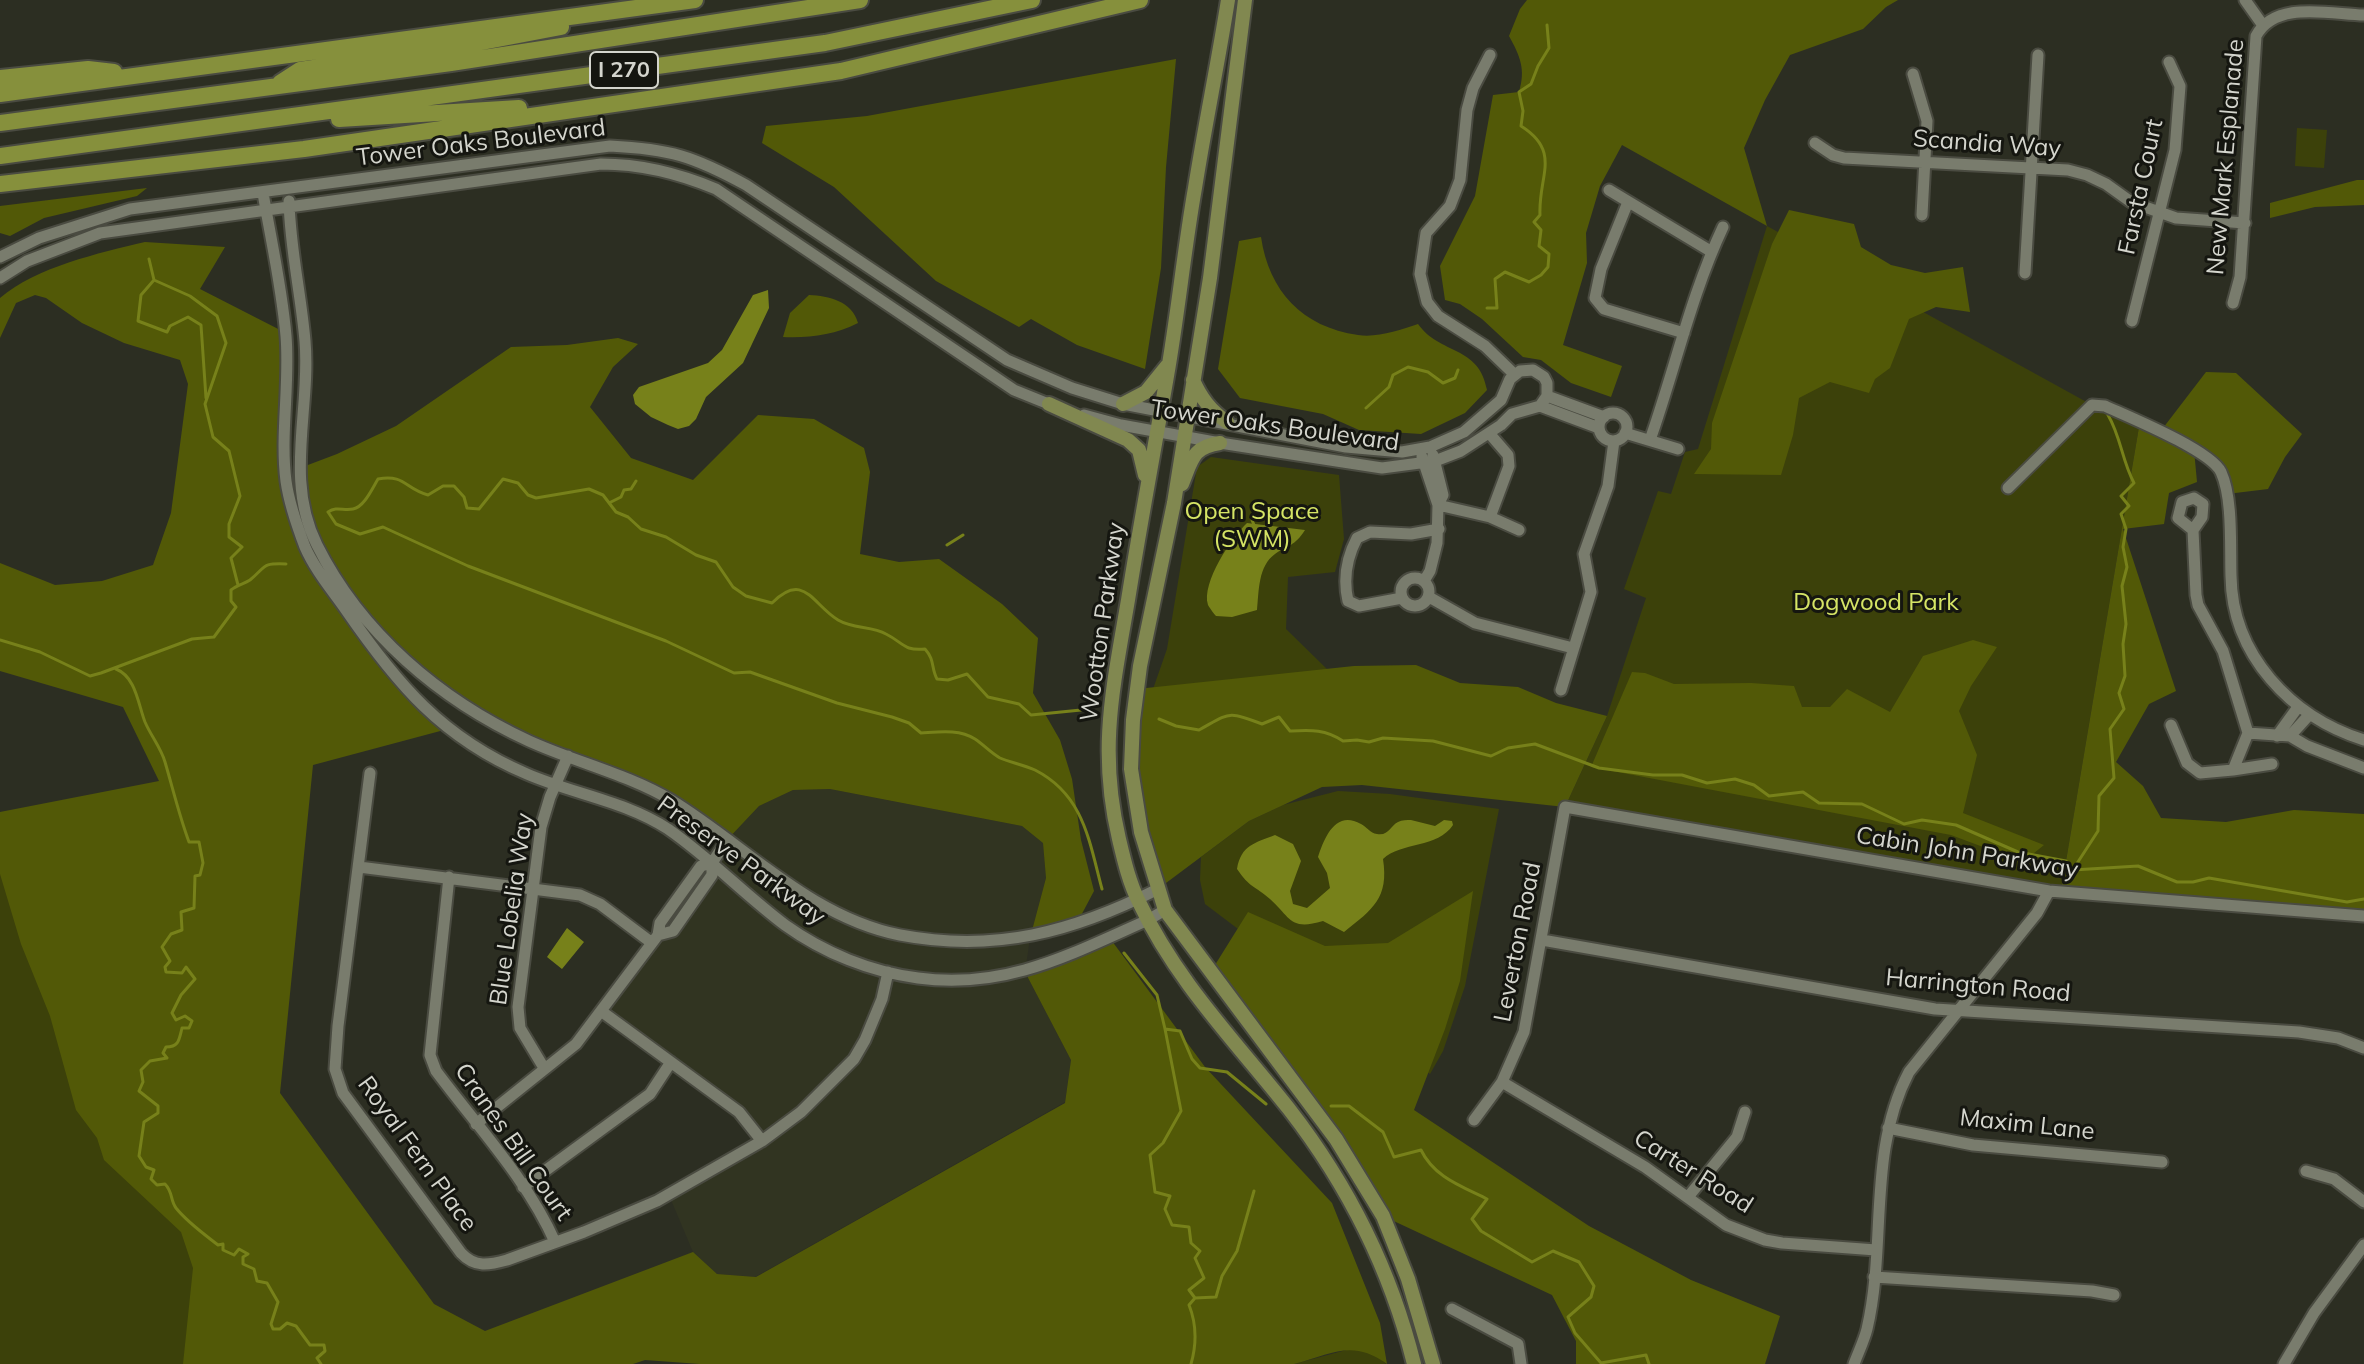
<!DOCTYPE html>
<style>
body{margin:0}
canvas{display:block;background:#2c2e22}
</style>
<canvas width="2364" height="1364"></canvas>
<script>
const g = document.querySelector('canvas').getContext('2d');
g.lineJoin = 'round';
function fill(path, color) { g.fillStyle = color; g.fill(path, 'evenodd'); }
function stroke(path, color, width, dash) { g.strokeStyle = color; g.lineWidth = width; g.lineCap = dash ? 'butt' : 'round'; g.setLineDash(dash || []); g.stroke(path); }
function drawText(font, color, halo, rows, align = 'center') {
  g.font = font + ' Mulish,sans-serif'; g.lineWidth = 6; g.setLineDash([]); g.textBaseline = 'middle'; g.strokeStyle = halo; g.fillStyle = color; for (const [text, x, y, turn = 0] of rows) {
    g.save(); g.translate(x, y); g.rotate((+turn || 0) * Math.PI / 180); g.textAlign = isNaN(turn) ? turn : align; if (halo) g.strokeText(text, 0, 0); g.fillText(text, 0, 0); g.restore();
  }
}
const built = new Path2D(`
 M830 789 1022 826 1043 843 1046 878 1030 938 1025 972 1071 1060 1065 1102 755 1277 717 1274 693 1252 669 1195 761 1142 753 1127 602 1011 658 935 674 930 727 840 759 806 793 790Z`);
const green = new Path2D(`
 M2297 128 2327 130 2324 168 2295 166Z
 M1767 226 2092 405 2140 421 2061 891 1565 807 1607 716 1646 598 1624 589 1658 491 1671 494 1685 452 1698 449Z
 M1211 457 1339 475 1344 539 1335 572 1288 577 1286 629 1331 673 1152 692 1167 649 1197 467Z
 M219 783 208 1364H0V830Z
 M1338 791 1390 794 1499 809 1465 986 1443 1051 1430 1074 1205 904 1200 880 1201 857 1249 821 1283 805Z
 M1354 1348 1375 1354 1386 1364H1294Z`);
const forest = new Path2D(`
 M1527 0H1898L1886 7 1863 29 1790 55 1765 100 1744 148 1767 226 1622 145 1600 186 1586 233 1587 263 1563 345 1622 366 1611 397 1571 383 1541 360 1523 357 1482 319 1460 304 1445 300 1440 266 1475 196 1493 95 1519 92C1526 69 1520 56 1509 36L1520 9Z
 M1176 59 1166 167 1161 268 1145 369 1077 345 1031 319 1019 327 936 281 834 187 762 143 766 126 867 116Z
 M2357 180H2364V205L2315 207 2270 218V203Z
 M147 188 137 196 44 218 10 236 0 233V206Z
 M1789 210 1854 224 1861 247 1891 265 1925 273 1963 267 1970 312 1936 307 1909 319 1890 368 1875 379 1869 393 1830 382 1799 398 1793 435 1781 475 1694 474 1711 449 1712 423 1772 244Z
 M1261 237C1269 291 1302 327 1358 335 1377 338 1400 330 1418 324 1440 355 1479 345 1487 390L1465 413 1421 434 1359 430 1323 414 1240 398 1218 369 1239 241Z
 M145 242 225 247 200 289 286 333V480L315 566 444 730 313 765 280 1093 434 1304 485 1331 693 1252 717 1274 756 1277 1065 1103 1071 1060 1025 972 1109 937 1205 1067 1332 1203 1380 1323 1387 1364C1352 1339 1333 1354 1294 1364H700L645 1360 633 1364H183L193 1268 181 1232 104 1160 97 1138 76 1110 50 1016 21 944 0 874V812L159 781 123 707 0 671V563L55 585 102 581 153 565 171 513 188 384 180 360 124 343 82 323 46 298 35 295 16 303 0 338V298C36 267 99 253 145 242Z
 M809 295C829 296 852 301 858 323 834 335 810 338 783 337L790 313Z
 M618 338 638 344 613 367 590 407 631 458 693 480 758 415 814 419 864 448 870 472 860 554 899 562 939 559 1002 604 1038 638 1033 693 1060 740 1072 779 1081 840 1094 891 1076 925 1030 938 1046 878 1043 843 1022 826 830 789 793 790 759 806 727 840 668 799 568 756 463 704 391 645 317 546 300 468 337 454 396 426 511 347 567 345Z
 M2206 372 2236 373 2302 434 2285 457 2268 489 2227 494 2220 470 2194 450 2197 482 2169 493 2164 524 2123 529 2176 691 2149 704 2116 762 2143 786 2161 818 2226 822 2294 810 2364 814V916L2061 891 2140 421 2160 432Z
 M1973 640 1997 647 1971 686 1959 711 1977 755 1963 813 2044 845 2023 862 1951 835 1591 767 1632 672 1645 673 1674 684 1751 683 1794 686 1802 707H1830L1847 689 1890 712 1923 656Z
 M1416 665 1460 683 1518 687 1556 703 1607 716 1565 807 1362 785 1322 787 1249 821 1158 889 1131 769 1137 689 1354 666Z
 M1473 891 1460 981 1445 1029 1414 1110 1589 1226 1691 1280 1780 1316 1765 1364H1576V1341L1552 1295 1383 1216 1210 973 1248 912 1325 946 1388 943Z`);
const water = new Path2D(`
 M768 290 769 308 743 363 706 397 696 419 689 426 678 429 668 425 651 417 635 404 633 395 639 387 708 363 722 350 753 295Z
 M1247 523 1305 530C1294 547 1289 544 1275 554 1258 566 1259 591 1257 610L1232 617 1216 616C1214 614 1209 607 1208 605 1201 583 1232 537 1247 523Z
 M1411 820 1435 826 1444 820 1452 821 1453 825C1438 848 1401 842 1383 859 1389 898 1373 909 1344 932L1323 921C1290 931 1291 918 1270 899 1255 886 1250 888 1237 869 1241 845 1255 843 1275 835L1293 844 1301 861 1290 891 1293 904 1307 908 1330 888 1327 873 1318 857C1324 839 1335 809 1361 824 1367 827 1370 833 1377 834 1389 836 1390 826 1398 822 1402 820 1407 820 1411 820Z
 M567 928 584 942 562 969 547 957Z`);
const stream = new Path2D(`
 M149 259 154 280 190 296 217 316 226 343 205 404 213 437 229 451 240 496 229 524V537L242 547 231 558 238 585
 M154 280 141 295 138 321 167 332 170 326 188 317 201 325 206 398
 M1487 308H1497L1495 279 1505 272 1529 282 1541 275 1548 267 1549 254 1539 246 1541 230 1534 222 1540 215C1538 176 1562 152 1521 126L1523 111 1519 92 1531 84 1538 66 1549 48 1547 25
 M1366 408 1389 387 1393 375 1408 367 1428 372 1443 383 1455 378 1458 370
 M609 503 621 497 624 490 631 489 636 481
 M1254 525 1252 520 1259 501
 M947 545 963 535
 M0 640 40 652 90 676 101 673 192 639 214 637 236 607 231 601V590C237 585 244 584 250 580 267 566 261 563 286 564
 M116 669C136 677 138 704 145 722 151 736 161 748 165 762 173 789 179 815 189 842H199L203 863 200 875 195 876 194 908 181 912 182 930 171 934 162 947 170 961 165 967 166 972 182 973 186 967 195 979 181 995 172 1013 176 1020 185 1016 192 1021 189 1028H182C179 1040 179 1047 166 1047L163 1053 167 1058 150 1061 141 1070 143 1082 139 1091 158 1106V1113L144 1122 139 1156 146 1167 154 1170 151 1179 157 1185 165 1184C173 1192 170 1200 176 1208 187 1222 204 1234 218 1245L223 1244V1250L234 1255 239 1249 248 1254 243 1257V1264L254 1269 257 1281 267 1283 278 1302 271 1324 273 1329H280L287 1323 296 1326 310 1345H324L325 1351 317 1358 321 1364
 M1081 710 1031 715 1019 704 988 697 967 674 948 680 937 679C931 668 935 660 925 649 903 651 904 643 886 634 872 626 853 629 838 620 812 604 804 571 772 603L746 596 733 587 716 562 696 555 666 537 641 529 628 517 616 512 603 495 589 489 536 498 528 495 518 483 503 479 479 509 467 508 464 497 454 486H443L428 495C405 489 405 474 378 479 372 489 364 507 353 509 343 511 337 506 328 512L336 524 360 534 383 527 468 566 666 641 734 673 750 672 837 703 892 717 909 723 921 733C939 732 959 729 975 739 984 745 991 753 1000 758 1009 762 1024 765 1035 770 1084 795 1089 841 1102 889
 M1159 719 1176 726 1199 730C1230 713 1227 710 1262 724L1279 717 1290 731C1311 730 1325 729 1343 741L1357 740 1369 742 1383 738 1433 741 1491 756 1508 748 1535 744 1599 768 1653 775H1682L1707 783 1735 779 1754 785 1769 796 1803 792 1819 803 1862 804 1904 824 1922 820 1956 825 2018 852 2066 861 2073 870 2138 866 2177 882H2193L2209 878 2347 902 2364 899
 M2074 868 2098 831 2099 796 2114 778 2110 729 2124 709 2119 693 2125 676 2123 644 2126 624 2122 586 2127 567 2123 547 2126 529 2121 514 2129 506 2121 496 2134 483C2122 461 2121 437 2108 415
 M1124 953 1157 995 1165 1029 1180 1031 1192 1059 1200 1068 1227 1072 1266 1104
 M1165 1029 1181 1111 1163 1143 1150 1155 1155 1192 1170 1196 1165 1209 1172 1225 1189 1227 1191 1243 1200 1251 1195 1258 1204 1278 1189 1290 1195 1298 1189 1305C1197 1325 1197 1343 1191 1364
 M1331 1106H1349L1383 1132 1394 1157 1421 1150C1434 1177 1461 1186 1487 1199L1472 1219 1481 1231 1532 1262 1553 1251 1579 1262 1594 1286 1591 1297 1568 1317 1575 1333 1601 1363 1646 1355 1649 1364
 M1195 1298 1216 1297 1222 1276 1237 1251 1254 1191`);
const minor = new Path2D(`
 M2245 0 2262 24
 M1490 55 1473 88 1467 110 1460 180 1450 206 1426 233 1420 274 1427 302 1438 316 1485 346 1514 374
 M1913 74 1927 121 1922 215
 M1815 143 1833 155 1844 158 2068 170 2087 175 2106 184 2131 202 2176 218 2245 223
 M1609 190 1712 252
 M263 193C271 240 282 288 286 336 290 384 280 435 286 481 289 503 297 526 305 547 315 570 332 590 346 610 397 684 442 738 527 774 573 794 625 801 668 829 710 858 745 895 785 925 824 953 871 972 918 978 1006 990 1071 954 1148 920L1165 910
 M289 201C290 248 301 294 305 341 311 410 284 479 317 545 361 633 440 700 529 741 575 762 627 774 671 800 746 846 810 917 900 935 995 953 1073 932 1158 889
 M1628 202 1601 269 1595 298 1604 309 1684 333
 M0 257 39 238 130 209 610 146C670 149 693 156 746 185L1007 360 1072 388 1123 404 1346 447 1402 452 1430 447 1464 432 1501 400 1510 379 1520 371 1533 370 1544 377 1547 383V396L1540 406 1512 414 1501 425 1461 451 1435 461 1382 468 1220 443 1121 425 1084 415
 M2025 273 2038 55
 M0 278 27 261 100 233 601 164C641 164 678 173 716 189L1014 390 1056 407
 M2233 303 2240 277 2256 36C2275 0 2329 14 2364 15
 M2132 321 2175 150 2180 86 2169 62
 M1547 396 1604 417
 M1540 406 1599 428
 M1599 427a14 14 0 1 1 28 0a14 14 0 1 1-28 0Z
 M1489 433 1508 455 1509 466 1490 517
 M1625 433 1678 449
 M1650 440C1675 369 1691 295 1723 227
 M1422 457 1438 505
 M2008 488 2092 405 2105 406C2129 417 2210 450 2221 472 2233 498 2230 547 2231 576 2232 655 2291 717 2364 740
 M1438 505 1490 517 1519 530
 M2193 530 2178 518 2182 502 2194 498 2203 504 2202 517 2193 530 2196 595 2198 605 2223 651 2248 733 2290 736 2307 746 2364 768
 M1401 592a14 14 0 1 1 28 0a14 14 0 1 1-28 0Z
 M1424 581 1430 571 1437 543 1438 505 1443 495 1433 455
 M1429 597 1475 623 1573 648
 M1402 598 1359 606 1348 601C1343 579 1346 559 1357 538L1370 532 1411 534 1439 529
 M1561 690 1591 592 1584 554 1608 486 1614 441
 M2171 725 2187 763 2200 773 2233 770 2248 733
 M2277 736 2298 707
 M2290 736 2309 715
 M2233 770 2272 764
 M370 773 338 1026 335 1069 343 1093 461 1253C475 1268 489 1265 507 1260L584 1232 657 1201 762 1141 801 1112 854 1059 865 1040 882 999 888 972
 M712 863 727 840
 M359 867 580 895 600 904 652 943
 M449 877 430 1055 436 1071C477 1126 527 1179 555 1242
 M1542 940 1935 1009 2299 1032 2338 1038 2364 1048
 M601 1011 739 1112 762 1141
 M544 1068 520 1028 518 1007 541 827 550 797 568 756
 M1502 1082 1645 1167 1726 1225 1765 1240 1782 1243 1876 1250
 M1474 1120 1502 1082 1524 1032 1565 807 2049 891 2364 916
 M476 1124 576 1044 658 935 660 923 701 866 712 863V875L673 931 658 935
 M1888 1128 1973 1145 2162 1162
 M2306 1171 2334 1179 2364 1202
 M523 1187 650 1094 671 1062
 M1688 1197 1737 1137 1745 1112
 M1874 1277 2092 1291 2114 1295
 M1452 1309 1518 1344 1521 1364
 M1854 1364C1858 1353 1864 1341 1867 1329 1887 1244 1867 1152 1909 1072L2037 913 2049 891
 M2284 1364 2314 1313 2364 1245`);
const major = new Path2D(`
 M1228 0C1218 63 1205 125 1195 188 1184 250 1178 314 1167 376 1154 451 1140 525 1128 600 1113 688 1098 750 1119 839 1124 860 1129 882 1139 902 1176 981 1236 1042 1289 1109 1348 1185 1391 1271 1414 1364
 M1245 0 1210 278 1174 503 1140 666 1133 720 1131 769 1141 832 1165 910 1336 1139 1383 1216 1408 1279 1433 1364
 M1193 380C1201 398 1210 410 1227 422
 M1049 404 1128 440 1139 450 1145 475
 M1123 404 1146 392 1167 366
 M1182 484C1192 460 1192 447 1220 443`);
const highway = new Path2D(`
 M0 78 88 69 114 72
 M280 83 300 70 461 46 561 27
 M0 94 695 0
 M339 119 519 108
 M0 123 451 63 860 0
 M0 156 825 43 1032 0
 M0 184 304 149 841 71 1140 0`);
const shields = [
 [624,70,68]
];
const shieldNames = [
 ["I 270",624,70]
];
const streetNames = [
 ["Tower Oaks Boulevard",481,143,-7],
 ["Scandia Way",1987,144,4],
 ["New Mark Esplanade",2226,157,-85],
 ["Farsta Court",2141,187,-78],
 ["Tower Oaks Boulevard",1275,426,8],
 ["Wootton Parkway",1103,622,-82],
 ["Cabin John Parkway",1967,853,9],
 ["Preserve Parkway",741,861,36],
 ["Blue Lobelia Way",512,909,-82],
 ["Leverton Road",1518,942,-79],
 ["Harrington Road",1978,986,5],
 ["Maxim Lane",2027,1125,6],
 ["Cranes Bill Court",513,1142,55],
 ["Royal Fern Place",417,1154,54],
 ["Carter Road",1693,1172,32]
];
const parkNames = [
 ["Open Space",1252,512],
 ["(SWM)",1252,540],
 ["Dogwood Park",1876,603]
];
fill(built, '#313421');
fill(green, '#3c410a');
fill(forest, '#525907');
fill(water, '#77811a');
stroke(stream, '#77811a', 3);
stroke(minor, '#4a4b41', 15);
stroke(major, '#4a4b41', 18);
stroke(highway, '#4a4b41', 20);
stroke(minor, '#797c6d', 11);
stroke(major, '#818850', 14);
stroke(highway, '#86903c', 16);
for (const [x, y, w] of shields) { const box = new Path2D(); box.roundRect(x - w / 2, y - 18, w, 36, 6); g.fillStyle = '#151610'; g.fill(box); stroke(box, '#d4d5cd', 2); }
drawText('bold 22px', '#d4d5cd', null, shieldNames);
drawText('24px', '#d4d5cd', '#151610', streetNames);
drawText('24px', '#d5e465', '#151610', parkNames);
</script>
